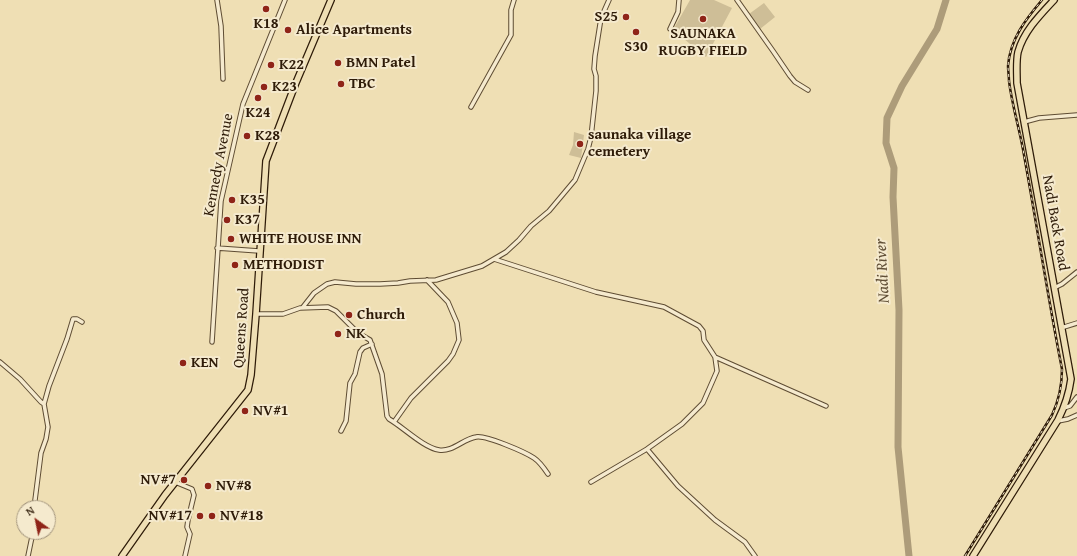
<!DOCTYPE html>
<style>
body{margin:0}
#map{position:relative;width:1077px;height:556px;overflow:hidden;background:#efdfb4;font-family:"Gentium Book Plus",serif}
canvas{display:block}
.north{position:absolute;left:16px;top:500px;width:40px;height:40px;box-sizing:border-box;background:#f5eace;border:1px solid #a5977f;border-radius:50%;rotate:327deg;font-size:11px;font-weight:700;line-height:16px;text-align:center;color:#2e1b08}
.north::after{content:'';display:block;margin:auto;width:14px;height:18px;background:#8f2418;clip-path:polygon(50% 0,100% 100%,50% 72%,0 100%)}
</style>
<div id="map">
<canvas width="1077" height="556"></canvas>
<div class="north">N</div>
</div>
<script>
const g = document.querySelector('canvas').getContext('2d');
g.lineJoin = 'round';
function fill(path, color) { g.fillStyle = color; g.fill(path, 'evenodd'); }
function stroke(path, color, width, dash) { g.strokeStyle = color; g.lineWidth = width; g.lineCap = dash ? 'butt' : 'round'; g.setLineDash(dash || []); g.stroke(path); }
function drawText(font, color, halo, rows, align = 'center') {
  g.font = font + ' "Gentium Book Plus",serif'; g.lineWidth = 4; g.setLineDash([]); g.textBaseline = 'middle'; g.strokeStyle = halo; g.fillStyle = color; for (const [text, x, y, turn = 0] of rows) {
    g.save(); g.translate(x, y); g.rotate((+turn || 0) * Math.PI / 180); g.textAlign = isNaN(turn) ? turn : align; if (halo) g.strokeText(text, 0, 0); g.fillText(text, 0, 0); g.restore();
  }
}
const green = new Path2D(`
 M690 0H714L732 8 706 57 673 30Z
 M764 3 775 17 760 29 749 14Z
 M574 132 584 135 581 158 569 155 573 145Z`);
const river = new Path2D(`
 M909 556 898 447 899 310 893 197 894 168 886 143 887 118 902 86 937 29 946 0`);
const minor = new Path2D(`
 M217 0 221 26 223 79
 M737 0 773 51 790 76 795 82 808 90
 M670 29 678 12 679 0
 M471 107 511 35V10L514 0
 M1024 122 1039 118 1077 115
 M217 248 259 251
 M494 259 596 292 664 307 699 326 703 331 704 340 715 357 717 371 703 403 682 424 647 449 591 482
 M1054 288 1062 284 1077 272
 M303 307 314 293 327 284 335 282 356 284H380L398 283 410 281 436 280 482 266 506 252 519 240 531 226 549 211 575 180 588 149 591 137 596 91V76L594 69 595 56 601 18 609 0
 M256 314H283L300 308 328 307 336 311 358 333 370 340 382 374 387 416 389 419C403 427 424 448 439 450 453 452 463 439 476 437 486 435 525 452 534 458 540 462 544 468 548 474
 M1061 328 1077 323
 M212 342 221 201 243 104 285 0
 M715 357 826 406
 M0 362 20 379 41 402 44 404 48 427 46 439 41 453 34 508
 M44 404 49 386 67 339 73 319H77L82 322
 M1064 408 1070 406 1077 397
 M1058 421 1068 419 1077 415
 M394 422 411 398 448 361 453 354 459 340 457 323 448 302 427 280
 M341 431 346 421 350 383 355 374 360 352 363 348 372 344
 M647 449 678 486 715 520 745 542 755 556
 M175 482 192 489 194 495 188 520 187 527 190 534 185 556
 M28 556 33 532`);
const primary = new Path2D(`
 M122 556 165 495 248 390 251 375 256 314 266 161 295 85 331 0`);
const trunk = new Path2D(`
 M973 556 1058 420C1065 406 1069 394 1071 379L1017 83C1017 73 1016 61 1018 52 1024 31 1040 15 1054 0`);
const rail = new Path2D(`
 M965 556 1052 415C1059 400 1062 385 1062 369 1048 298 1037 226 1024 155 1020 130 1012 106 1009 81 1009 76 1008 70 1008 66 1010 39 1026 19 1042 0`);
const markers = [
 [266,9,4,"#8f2418"],
 [626,17,4,"#8f2418"],
 [703,19,4,"#8f2418"],
 [288,30,4,"#8f2418"],
 [636,32,4,"#8f2418"],
 [338,63,4,"#8f2418"],
 [271,65,4,"#8f2418"],
 [341,84,4,"#8f2418"],
 [264,87,4,"#8f2418"],
 [258,98,4,"#8f2418"],
 [247,136,4,"#8f2418"],
 [580,144,4,"#8f2418"],
 [232,200,4,"#8f2418"],
 [227,220,4,"#8f2418"],
 [231,239,4,"#8f2418"],
 [235,265,4,"#8f2418"],
 [349,315,4,"#8f2418"],
 [338,334,4,"#8f2418"],
 [183,363,4,"#8f2418"],
 [245,411,4,"#8f2418"],
 [184,480,4,"#8f2418"],
 [208,486,4,"#8f2418"],
 [200,516,4,"#8f2418"],
 [212,516,4,"#8f2418"]
];
const poiNames = [
 ["S25",618,17,"right"],
 ["K18",266,24,"center"],
 ["Alice Apartments",296,30],
 ["SAUNAKA",703,34,"center"],
 ["RUGBY FIELD",703,51,"center"],
 ["S30",636,47,"center"],
 ["BMN Patel",346,63],
 ["K22",279,65],
 ["TBC",349,84],
 ["K23",272,87],
 ["K24",258,113,"center"],
 ["saunaka village",588,135],
 ["cemetery",588,152],
 ["K28",255,136],
 ["K35",240,200],
 ["K37",235,220],
 ["WHITE HOUSE INN",239,239],
 ["METHODIST",243,265],
 ["Church",357,315],
 ["NK",346,334],
 ["KEN",191,363],
 ["NV#1",253,411],
 ["NV#7",176,480,"right"],
 ["NV#8",216,486],
 ["NV#17",192,516,"right"],
 ["NV#18",220,516]
];
const streetNames = [
 ["Kennedy Avenue",219,165,-79],
 ["Nadi Back Road",1055,223,80],
 ["Queens Road",242,328,-86]
];
const waterNames = [
 ["Nadi River",883,271,-93]
];
fill(green, '#cebe97');
stroke(river, '#ad9c7a', 7);
stroke(minor, '#5e4c33', 5.5);
stroke(primary, '#2e1b08', 8);
stroke(trunk, '#2e1b08', 8);
stroke(minor, '#f5eace', 3.5);
stroke(primary, '#efdfb4', 5.5);
stroke(trunk, '#efdfb4', 5.5);
stroke(rail, '#2e1b08', 2.5);
stroke(rail, '#f5eace', 1, [3]);
for (const [x, y, r, color] of markers) { const dot = new Path2D(); dot.arc(x, y, r, 0, 2 * Math.PI); g.fillStyle = color; g.fill(dot); stroke(dot, '#f5eace', 1.5); }
drawText('bold 15px', '#2e1b08', '#f5eace', poiNames, 'left');
drawText('15px', '#2e1b08', '#f5eace', streetNames);
drawText('italic 16px', '#614f36', '#f5eace', waterNames);
</script>
